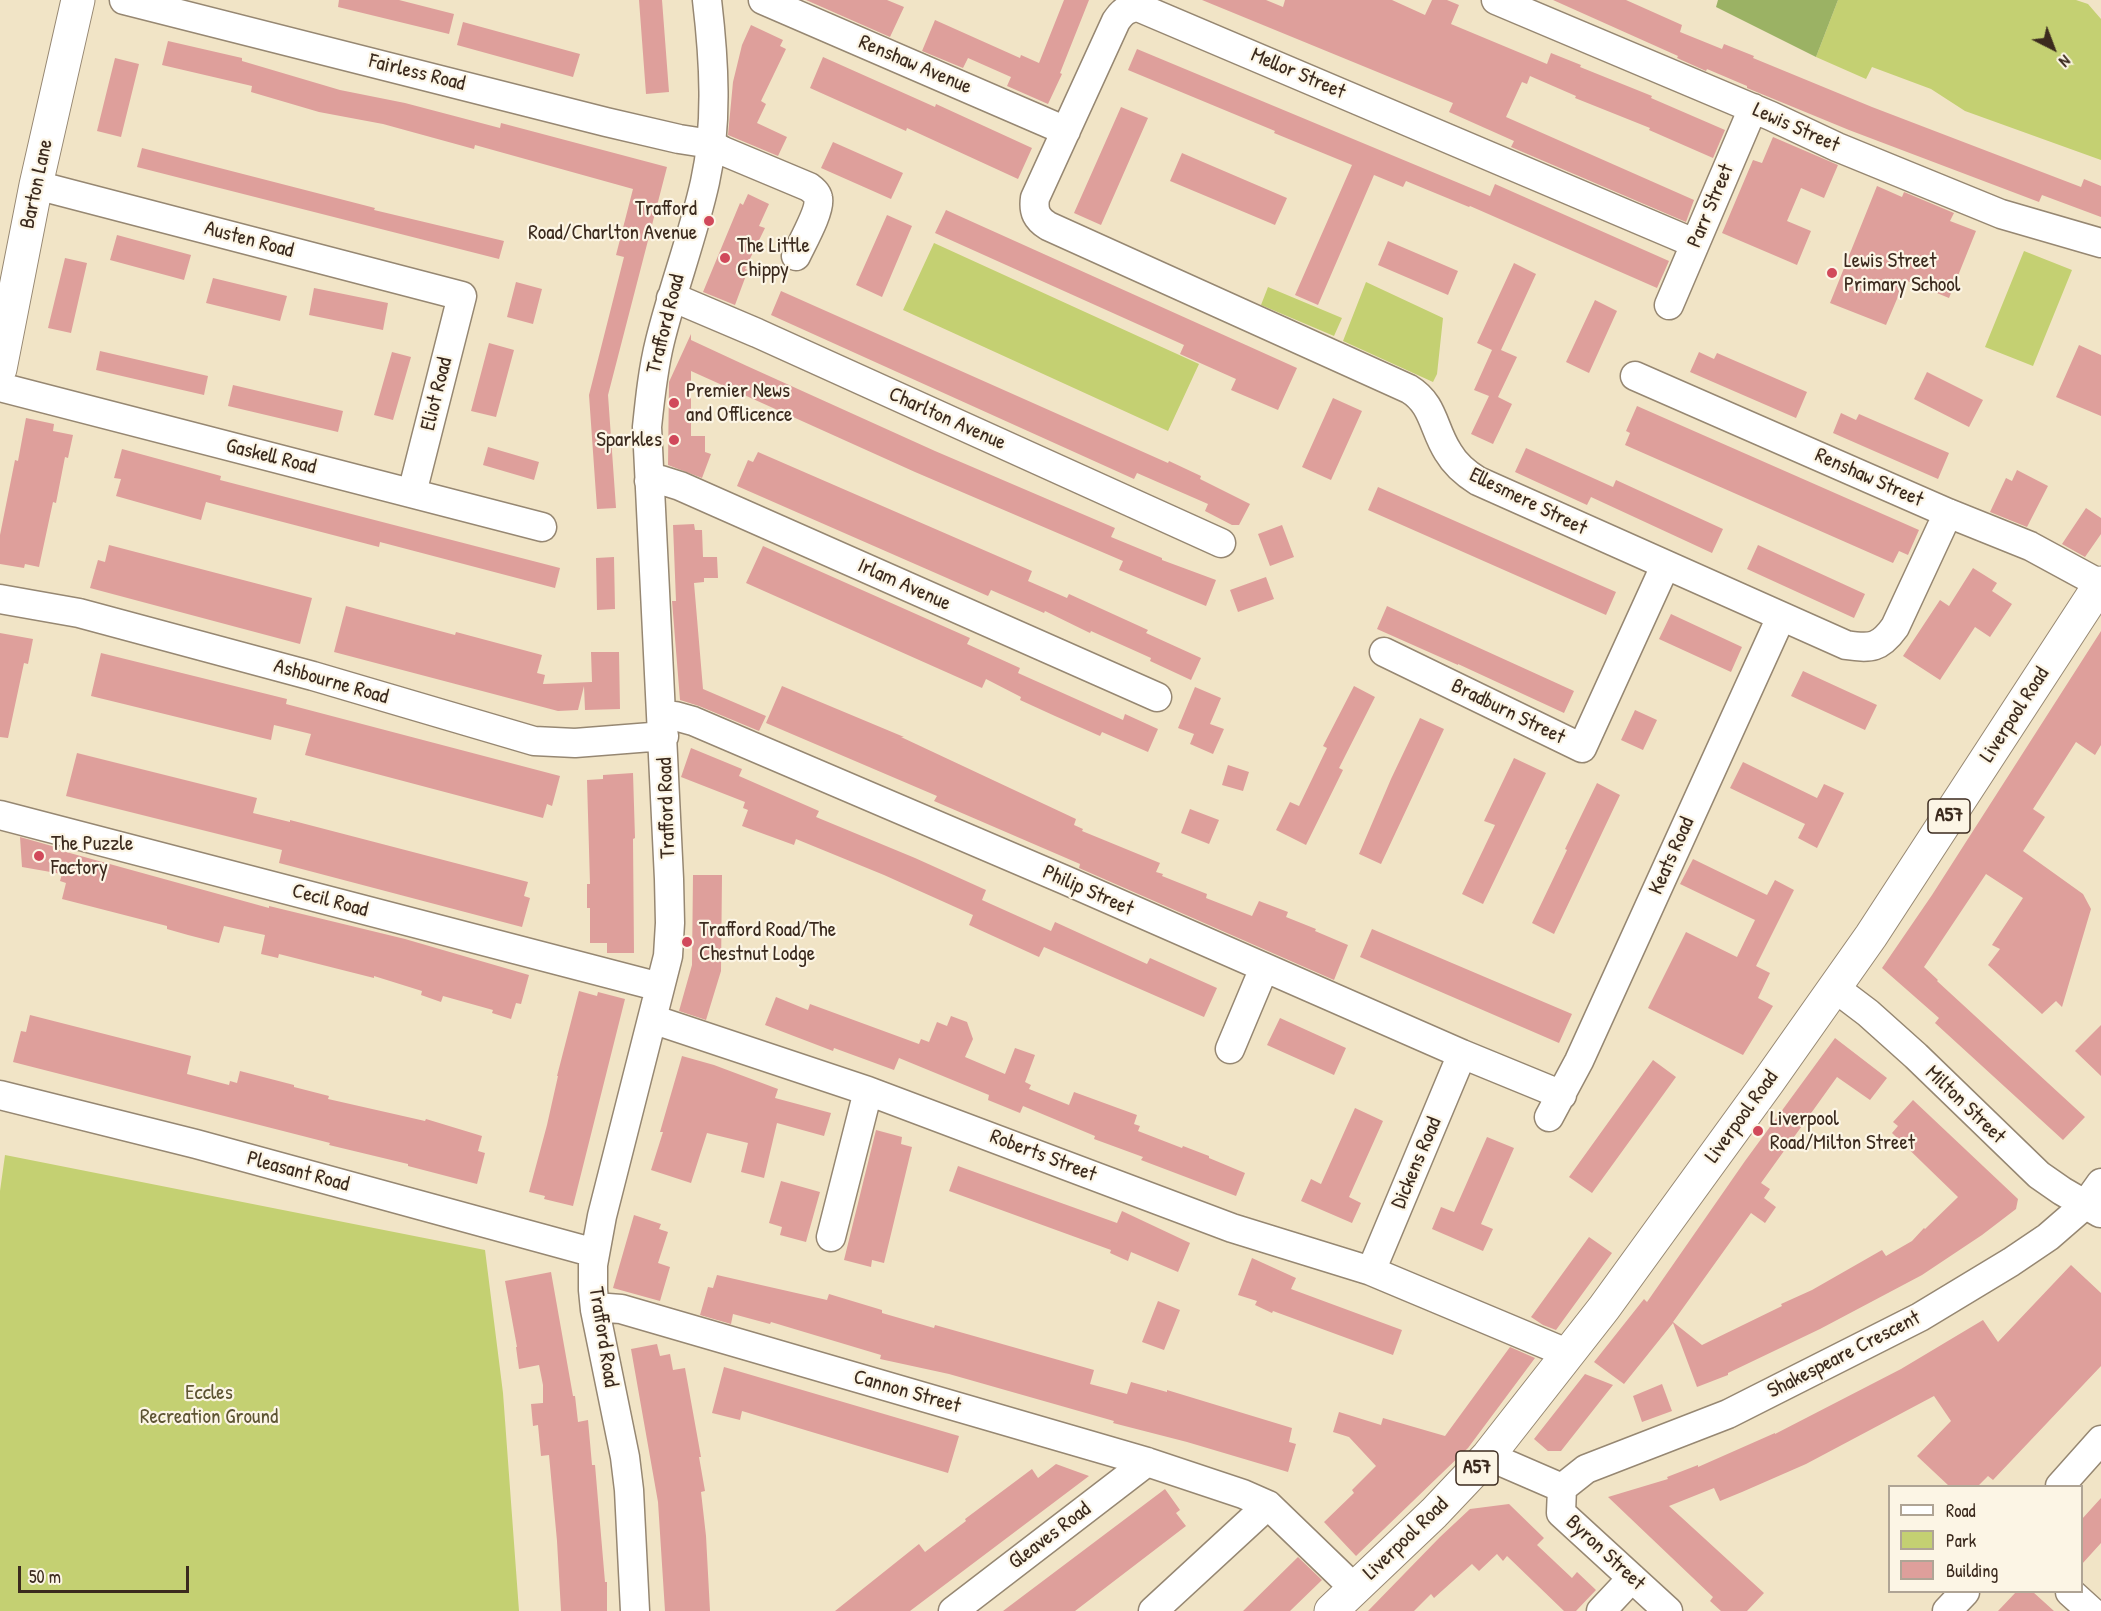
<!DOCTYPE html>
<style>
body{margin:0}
#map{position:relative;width:2101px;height:1611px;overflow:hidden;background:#f1e4c6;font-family:"Patrick Hand",sans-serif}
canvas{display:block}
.legend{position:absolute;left:1888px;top:1485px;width:195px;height:108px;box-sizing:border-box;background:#fcf5e5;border:2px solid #afa495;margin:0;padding:8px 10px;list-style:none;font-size:18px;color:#3b2a1e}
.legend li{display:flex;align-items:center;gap:12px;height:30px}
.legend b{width:30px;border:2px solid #afa495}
.north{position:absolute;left:2023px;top:18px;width:60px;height:60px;-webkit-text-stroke:4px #fcf5e5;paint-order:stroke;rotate:138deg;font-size:16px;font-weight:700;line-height:24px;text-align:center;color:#3b2a1e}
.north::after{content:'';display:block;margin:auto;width:21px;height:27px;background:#3b2a1e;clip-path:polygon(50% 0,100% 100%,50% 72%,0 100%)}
.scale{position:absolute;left:18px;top:1566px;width:171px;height:27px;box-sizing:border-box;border:3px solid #3b2a1e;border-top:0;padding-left:8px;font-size:18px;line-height:21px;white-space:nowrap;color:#3b2a1e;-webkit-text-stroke:4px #fcf5e5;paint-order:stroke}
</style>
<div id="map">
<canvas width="2101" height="1611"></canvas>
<ul class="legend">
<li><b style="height:8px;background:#fff"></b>Road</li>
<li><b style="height:16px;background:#c4d072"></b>Park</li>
<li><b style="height:16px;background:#de9f9b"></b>Building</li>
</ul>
<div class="north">N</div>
<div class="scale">50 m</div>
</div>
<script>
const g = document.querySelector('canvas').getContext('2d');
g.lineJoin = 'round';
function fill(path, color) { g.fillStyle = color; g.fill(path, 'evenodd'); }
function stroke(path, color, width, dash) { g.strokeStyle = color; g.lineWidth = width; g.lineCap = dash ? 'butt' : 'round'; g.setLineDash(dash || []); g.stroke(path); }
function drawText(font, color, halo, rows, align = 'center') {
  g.font = font + ' "Patrick Hand",sans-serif'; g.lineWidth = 4.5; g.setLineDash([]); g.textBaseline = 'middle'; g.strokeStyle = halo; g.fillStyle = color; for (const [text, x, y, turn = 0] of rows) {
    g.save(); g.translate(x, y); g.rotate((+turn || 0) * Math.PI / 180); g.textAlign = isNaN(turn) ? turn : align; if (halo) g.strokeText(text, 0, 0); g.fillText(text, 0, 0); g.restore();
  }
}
const green = new Path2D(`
 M1838 0H2076L2088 4 2101 19V160L1965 111 1931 89 1872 67 1866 79 1816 57Z
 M934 243 1199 364 1168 431 903 310Z
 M2024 251 2072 270 2033 366 1985 347Z
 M1366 282 1443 318 1437 374 1433 382 1343 341Z
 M1268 287 1342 318 1334 336 1261 305Z
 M5 1155 485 1250 503 1393 519 1611H0V1191Z`);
const forest = new Path2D(`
 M1718 0H1838L1816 57 1716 7Z`);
const building = new Path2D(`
 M339 0H399L454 14 449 34 338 7Z
 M639 0H662L669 92 646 94Z
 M806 0H887L904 7 890 37Z
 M1064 0H1089L1060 73 1062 74 1048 104 1007 86 1011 77 968 58 963 68 922 51 935 20 1020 58 1021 55 1039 63Z
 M1202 0H1266L1283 7 1285 0H1392L1425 15 1432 0H1447L1459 5 1451 24 1547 64 1551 53 1581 65 1580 67 1652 96 1651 98 1725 130 1713 158 1649 130 1650 128 1575 98 1576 96 1530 76 1527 84 1522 82 1506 117 1694 200 1686 222 1511 147 1514 141 1449 112 1453 103Z
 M1553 0H1626L1682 25 1680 32 1722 49 1724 44 1754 56 1753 58 1872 107 2081 187 2084 179 2101 186V217L2042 195 2039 202 1849 130 1747 88V86L1707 69 1706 71 1677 58 1678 56Z
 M463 22 580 54 573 77 457 45Z
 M751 25 783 40 780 46 786 49 761 101 766 104 757 123 787 137 778 156 728 135 733 82 742 45Z
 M168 41 242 58V61L340 90 405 103 500 128 501 123 667 167 608 395 616 508 597 509 589 395 624 257 616 255 633 189 475 145 474 149 383 124 319 112 251 92 252 86 162 65Z
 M1137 49 1490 196 1495 184 1669 261 1657 288 1470 206 1469 207 1406 181 1403 187 1374 175 1318 305 1295 295 1352 165 1274 133 1275 131 1128 70Z
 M823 57 935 107 936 104 1032 148 1018 179 907 128 906 131 810 88Z
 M115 58 139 64 121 137 97 131Z
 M1121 107 1148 118 1101 225 1074 213Z
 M1773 137 1838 165 1824 198 1801 188 1787 221 1811 231 1797 265 1722 233 1753 160 1762 163Z
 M833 142 903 173 891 199 821 168Z
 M142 148 375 208 374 210 504 241 499 259 137 167Z
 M1182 153 1287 198 1275 225 1170 181Z
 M1877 186 1902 197 1904 192 1954 213 1950 221 1976 231 1949 298 1905 280 1886 325 1830 303Z
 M748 194 769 204 759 226 765 228 745 269 748 270 735 305 703 292 740 203 743 205Z
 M946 210 1297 368 1278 410 1231 390 1236 379 1180 354 1184 345 935 233Z
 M887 215 912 226 882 297 856 285Z
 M117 235 191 255 184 280 110 260Z
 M1388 241 1458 271 1448 295 1378 265Z
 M65 258 87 263 71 333 48 328Z
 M1514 263 1536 274 1501 350 1517 357 1498 397 1512 404 1493 444 1471 434 1489 396 1474 390 1492 350 1477 343Z
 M213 278 287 296 280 321 206 303Z
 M516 282 542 289 533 324 507 317Z
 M314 288 388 303 383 330 309 315Z
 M781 291 1168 463 1169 461 1201 476 1200 479 1250 504 1239 525H1232L1205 511 1208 504 1137 473 1134 479 771 315Z
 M1595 300 1617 311 1589 373 1566 362Z
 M691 334V340L747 366 935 451 1115 528 1111 537 1162 558V560L1216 580 1206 606 1119 570 1123 561 915 472 691 371V436H705V452L711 454 702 478 668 465 669 382Z
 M489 343 514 350 496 417 471 411Z
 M2079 345 2101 355V416L2056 397Z
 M100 351 208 376 204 395 96 370Z
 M392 352 411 357 393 420 374 415Z
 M1699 352 1714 359 1717 353 1807 392 1796 418 1690 372Z
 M1927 372 1983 400 1969 427 1914 399Z
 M233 385 343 411 338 432 228 406Z
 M1333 398 1362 411 1331 480 1302 467Z
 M1637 406 1919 530 1908 555 1899 551 1893 563 1625 445 1630 433 1626 431Z
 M1841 413 1856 420 1859 414 1949 453 1938 479 1833 433Z
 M26 418 54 424 53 431 73 435 68 458 65 457 56 503 53 502 39 567 25 564 24 568 0 564V535L15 460 18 461Z
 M488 447 539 462 534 480 483 465Z
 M1526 448 1613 487 1616 480 1723 529 1712 553 1591 497 1587 505 1515 472Z
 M122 449 221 476 220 480 560 568 555 588 380 542 379 547 206 502 201 520 116 496 121 479 114 478Z
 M758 452 1032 571 1028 581 1067 598 1069 594 1148 630 1146 633 1201 658 1191 680 1150 661 1151 658 1091 631 1090 633 1045 611 1044 613 991 590 988 596 737 486 748 460 753 462Z
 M2017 470 2048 486 2027 527 1990 512 2006 478 2012 481Z
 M1378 487 1616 592 1606 615 1368 510Z
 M2086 508 2101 518V534L2085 557 2062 544Z
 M694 524 695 530H702L703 557H717L718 578H704V582L694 583 703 689 766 716 759 731 699 706 680 700 672 601H676L673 525Z
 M1282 525 1294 557 1270 566 1258 534Z
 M109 545 312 598 300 644 90 588 98 560 105 562Z
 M1758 545 1865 594 1854 618 1747 569Z
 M763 546 970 638 967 644 1020 668 1018 673 1123 720 1125 714 1158 729 1148 752 1102 732 1100 736 1055 716 1020 700 1021 697 986 679 982 688 746 583Z
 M614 557 615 609 597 610 596 558Z
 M1973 568 1997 583 1992 591 2012 604 1990 637 1975 627 1940 680 1903 656 1940 600 1949 606Z
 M1266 577 1274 599 1238 612 1230 590Z
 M346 606 455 635 456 632 542 655 537 673 545 675 543 684 592 682 591 652H619L620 709 585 710 584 686 578 710 558 711 334 652Z
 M1387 606 1574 691 1564 713 1458 664V665L1377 629Z
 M1671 614 1742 647 1731 672 1659 639Z
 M2101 631V745L2095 755 2076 742 2033 809 2045 817 2023 851 2083 894 2091 909 2062 1007 2056 1001 2042 1014 1988 965 2000 949 1992 945 2023 898 1986 874 1924 967 1938 980 1937 981 2085 1117 2063 1140 1935 1023 1939 1018 1882 968 1932 895Z
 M0 633 33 639 28 664 24 663 8 738 0 737Z
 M101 653 287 699 286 704 560 776 552 806 547 804 543 818 305 755 311 734 274 725 271 740 91 696Z
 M1803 671 1877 705 1865 730 1791 696Z
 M782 686 904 737H901L1076 819 1074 825 1083 829 1082 831 1160 863 1156 872 1163 874 1162 876 1207 894 1206 898 1252 916 1259 901 1288 912 1286 917 1316 929 1315 931 1348 945 1334 980 1079 868 1080 864 934 801 937 796 766 723Z
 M1354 686 1375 697 1339 768 1343 770 1306 845 1276 830 1290 802 1299 806 1327 748 1323 746Z
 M1195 687 1221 698 1210 724 1224 729 1213 754 1190 744 1194 734 1178 728Z
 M1635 710 1657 720 1643 750 1621 740Z
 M1420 718 1444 729 1381 864 1359 854 1391 779Z
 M691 748 742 769 739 776 819 811 816 817 915 858 986 890 982 900 1051 931 1055 922 1147 964 1150 958 1217 988 1204 1017 1044 947 1039 957 969 925 973 915 884 875 796 839 794 845 742 826 748 810 743 808 745 802 681 777Z
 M77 753 257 798 253 813 290 822V820L528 882 524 896 530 898 522 927 279 863 282 850 66 796Z
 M1514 758 1546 773 1483 904 1462 894 1495 825 1484 821Z
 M1743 762 1817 798 1824 784 1844 793 1817 848 1798 838 1805 824 1730 788Z
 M1228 765 1249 772 1243 791 1222 785Z
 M633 773 635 838 633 839 634 953H607V943H590V908H587V884H590L587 780 603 779V775Z
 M1597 783 1620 795 1554 934 1532 923 1567 850 1565 849Z
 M1190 809 1219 820 1209 844 1181 833Z
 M20 837 59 848V850L269 908V906L405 939 529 975 521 1004 516 1003 511 1019 492 1013 493 1010 443 996 441 1002 421 995 422 991 374 976V978L279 954 278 958 261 954 265 935 224 926 219 943 188 935 167 929V926L62 899 66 883 60 881 62 874 22 867Z
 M1693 859 1767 895 1775 880 1794 890 1756 966 1770 973 1758 998 1773 1006 1743 1055 1648 1008 1686 932 1737 957 1755 920 1680 884Z
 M693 875H722L721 971 706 1020 679 1011 692 965Z
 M1372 929 1572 1014 1559 1043 1360 957Z
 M579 991 597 996 598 992 625 999 573 1206 544 1199 545 1196 529 1192 547 1125 558 1076H557Z
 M776 997 808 1010 810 1004 919 1044 921 1039 929 1042 937 1022 947 1026 951 1016 967 1022 973 1039 965 1057 1005 1074 1015 1048 1035 1055 1025 1082 1031 1085 1029 1089 1069 1105 1074 1092 1137 1115 1134 1124 1140 1126 1138 1131 1182 1148 1183 1146 1209 1156V1158L1245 1173 1236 1196 1141 1160 1143 1157 1094 1139 1095 1136 1023 1106 1020 1113 988 1100 989 1095 899 1058 894 1070 834 1048 833 1051 765 1025Z
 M30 1015 191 1056 187 1074 229 1085 230 1081 237 1083 240 1071 294 1085V1087L329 1096 328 1099 425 1121 426 1119 482 1136 478 1151 485 1153 477 1184 408 1166V1164L329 1145 330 1143 13 1062 21 1031 26 1032Z
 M1280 1018 1346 1048 1334 1075 1267 1045Z
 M2101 1025V1076L2075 1051Z
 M1835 1038 1887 1078 1870 1100 1837 1077 1761 1183 1770 1189 1764 1198 1776 1207 1765 1223 1751 1213 1673 1322 1702 1345 1782 1306 1781 1304 1812 1290 1882 1250 1886 1256 1912 1241 1924 1228 1925 1229 1958 1197 1892 1133 1898 1126 1893 1122 1913 1100 2018 1199 2016 1209 1982 1235 1922 1275 1820 1329 1728 1373V1375L1697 1387 1673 1323 1624 1384 1594 1362 1644 1299 1647 1302 1745 1161Z
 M682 1056 714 1065 778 1089 775 1098 831 1113 824 1136 777 1123 764 1178 741 1172 748 1143 707 1133 691 1183 651 1170 663 1132H660Z
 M1653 1060 1676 1077 1592 1193 1569 1177Z
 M1355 1108 1383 1121 1349 1197 1361 1203 1352 1223 1301 1201 1311 1179 1321 1184Z
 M876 1130 902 1137 901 1144 912 1147 884 1263 872 1260 871 1267 844 1260Z
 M1487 1137 1514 1148 1481 1224 1493 1229 1483 1251 1432 1229 1441 1207 1454 1212Z
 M958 1166 1117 1223 1122 1211 1190 1243 1178 1272 1131 1252 1128 1261 1110 1253 1111 1250 949 1191Z
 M781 1181 820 1192 806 1242 780 1235 782 1227 769 1223Z
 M634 1215 661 1224 659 1229 668 1232 658 1263 670 1267 660 1301 613 1288Z
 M1589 1237 1612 1253 1556 1330 1543 1325 1531 1317Z
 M1252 1258 1296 1278 1291 1289 1402 1330 1393 1355 1273 1311 1272 1313 1255 1305 1257 1301 1238 1295Z
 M2071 1265 2101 1293V1366L1993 1480 1988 1476 1978 1486H1949L1917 1456 1951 1421 1934 1396 1806 1464 1742 1492 1720 1501 1714 1488 1669 1506 1764 1593 1747 1611H1721L1710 1601 1713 1597 1608 1497 1668 1479 1667 1477 1698 1465V1467L1775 1433V1434L1901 1369 1983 1320 1998 1342Z
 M551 1272 573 1396H575L578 1422 588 1420 592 1465H595L605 1582H607V1611H561L557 1541 549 1455 541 1456 538 1425 533 1426 531 1404 543 1403V1385L539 1365 519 1369 516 1347H517L505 1281Z
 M717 1275 827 1300 829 1294 882 1310V1313L934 1328 935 1325 1094 1370 1090 1384 1127 1394 1131 1382 1167 1392V1390L1292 1428 1289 1442 1296 1444 1288 1472 1187 1442 1113 1423 1114 1421 949 1374 880 1359 881 1355 771 1322 770 1324 733 1314 731 1324 700 1315 708 1287 713 1288Z
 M1158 1301 1180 1310 1164 1350 1142 1342Z
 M657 1344 660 1356 670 1354 673 1370 685 1368 701 1457H699L705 1491 701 1492 706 1536 710 1611H665L658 1502 631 1349Z
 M1510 1347 1535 1358 1468 1448 1356 1556 1324 1522 1354 1493 1352 1490 1376 1466 1349 1437 1333 1432 1339 1412 1381 1425 1383 1418 1445 1436Z
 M724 1367 959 1436 948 1473 742 1411 740 1420 712 1413Z
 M1585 1374 1613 1385 1561 1451H1548L1534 1439Z
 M1662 1384 1672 1411 1642 1422 1633 1396Z
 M1056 1464 1089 1476 910 1611H835L919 1544 925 1552 966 1521 965 1519 1032 1469 1038 1478Z
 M1165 1489 1180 1510 1176 1513 1186 1526 1075 1611H1003Z
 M2101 1498V1543L2082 1564V1519Z
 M1509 1504 1544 1538 1537 1545 1572 1578 1577 1572 1596 1590 1576 1611H1564L1507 1556 1503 1561 1497 1554 1479 1571 1472 1564 1434 1598 1431 1594 1414 1611H1368L1440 1537 1470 1509Z
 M1298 1557 1322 1580 1290 1611H1243Z
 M2016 1592H2033L2054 1611H1998Z`);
const minor = new Path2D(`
 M124 0 606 122 679 139 711 144 723 151 809 187C813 190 817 193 818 198 821 210 802 243 796 256
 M763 0 1066 131
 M1496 0 1771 116 1837 147 2001 214 2101 243
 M36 185 462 296 412 493
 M1694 243 1138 7C1127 8 1122 12 1116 21L1035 198C1033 212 1037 219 1048 226L1409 389C1434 404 1433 429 1448 452 1455 464 1465 473 1478 481L1846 645C1871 649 1880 648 1895 627L1948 513
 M671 298 684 302 757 333 1221 543
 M1669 305 1753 108
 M1635 376 1948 513 2030 546 2100 584
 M0 387 542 527
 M649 481 661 480 680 486 1157 697
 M0 599 79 613 313 676 534 741 575 743 664 736
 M1384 652 1582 748 1665 566
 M663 717 675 716 693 721 1065 880 1462 1054 1562 1095
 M0 815 660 987
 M1835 988 1868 1013 1916 1056 2039 1175 2062 1191 2100 1213
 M652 1019 868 1091 1232 1228 1371 1271 1569 1354
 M1230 1049 1264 968
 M0 1095 196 1144 595 1253
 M1549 1117 1579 1061 1781 617
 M831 1237 868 1091
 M1371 1271 1462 1054
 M595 1310 608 1308 621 1309 1147 1462 1243 1494 1268 1505 1355 1589
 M1488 1456 1562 1488
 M2060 1486 2101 1440
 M1562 1488 1586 1469 1728 1414 1920 1317 2011 1262 2048 1237 2086 1204 2101 1183
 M1562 1488 1561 1513 1668 1611
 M2070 1592 2091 1611
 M635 1611 629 1490 625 1457 595 1310 593 1290V1265L602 1216 668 956 670 923 669 879 647 427C650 398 653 369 660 341 673 288 693 236 705 182 718 124 714 59 707 0
 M953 1611 1147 1462
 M1153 1611 1268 1505
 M1601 1611 1632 1578
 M1947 1611 1965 1592`);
const major = new Path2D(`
 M0 369 36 185 78 0
 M1331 1611 1434 1513 1488 1456 1604 1308 1768 1082 1871 936 2101 583`);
const markers = [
 [709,221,6,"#d1495b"],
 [725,258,6,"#d1495b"],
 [1832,273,6,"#d1495b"],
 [674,403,6,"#d1495b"],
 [674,440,6,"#d1495b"],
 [39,856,6,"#d1495b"],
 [687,942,6,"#d1495b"],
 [1758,1131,6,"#d1495b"]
];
const shields = [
 [1949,816,42],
 [1477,1468,42]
];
const shieldNames = [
 ["A57",1949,816],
 ["A57",1477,1468]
];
const streetNames = [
 ["Renshaw Avenue",915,65,23],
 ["Fairless Road",417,73,14],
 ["Mellor Street",1298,74,23],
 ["Lewis Street",1796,128,24],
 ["Barton Lane",37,184,-78],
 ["Parr Street",1711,206,-67],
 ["Austen Road",249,240,15],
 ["Trafford Road",666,324,-76],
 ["Eliot Road",437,394,-76],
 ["Charlton Avenue",947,419,24],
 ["Gaskell Road",271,457,14],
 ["Renshaw Street",1869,478,24],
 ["Ellesmere Street",1528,502,26],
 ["Irlam Avenue",904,585,24],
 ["Ashbourne Road",331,682,16],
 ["Bradburn Street",1508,712,26],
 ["Liverpool Road",2015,715,-57],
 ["Trafford Road",667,808,-92],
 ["Keats Road",1672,856,-66],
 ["Philip Street",1088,891,24],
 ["Cecil Road",330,901,15],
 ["Milton Street",1965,1105,44],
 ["Liverpool Road",1742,1117,-54],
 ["Roberts Street",1043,1156,21],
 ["Dickens Road",1417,1163,-67],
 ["Pleasant Road",298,1172,15],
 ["Trafford Road",603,1337,81],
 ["Shakespeare Crescent",1844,1355,-27],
 ["Cannon Street",907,1392,16],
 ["Gleaves Road",1050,1536,-37],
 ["Liverpool Road",1406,1539,-44],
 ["Byron Street",1605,1553,43]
];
const poiNames = [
 ["Trafford",697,209,"right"],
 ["Road/Charlton Avenue",697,233,"right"],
 ["The Little",737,246],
 ["Chippy",737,270],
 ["Lewis Street",1844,261],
 ["Primary School",1844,285],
 ["Premier News",686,391],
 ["and Offlicence",686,415],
 ["Sparkles",662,440,"right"],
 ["The Puzzle",51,844],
 ["Factory",51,868],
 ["Trafford Road/The",699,930],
 ["Chestnut Lodge",699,954],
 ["Liverpool",1770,1119],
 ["Road/Milton Street",1770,1143]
];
const parkNames = [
 ["Eccles",209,1393],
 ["Recreation Ground",209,1417]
];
fill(green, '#c4d072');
fill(forest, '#9bb264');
fill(building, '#de9f9b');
stroke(minor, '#968772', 31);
stroke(major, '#968772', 35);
stroke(minor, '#fff', 28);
stroke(major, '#fff', 33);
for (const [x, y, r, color] of markers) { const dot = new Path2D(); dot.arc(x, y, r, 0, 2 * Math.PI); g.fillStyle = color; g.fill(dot); stroke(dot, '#fcf5e5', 2); }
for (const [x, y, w] of shields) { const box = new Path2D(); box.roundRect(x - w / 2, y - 17, w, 34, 4.5); g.fillStyle = '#fcf5e5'; g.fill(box); stroke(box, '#3b2a1e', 1.5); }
drawText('bold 20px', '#3b2a1e', null, shieldNames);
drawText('21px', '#3b2a1e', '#fcf5e5', streetNames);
drawText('21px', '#3b2a1e', '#fcf5e5', poiNames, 'left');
drawText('21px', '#5d5433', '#fcf5e5', parkNames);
</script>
